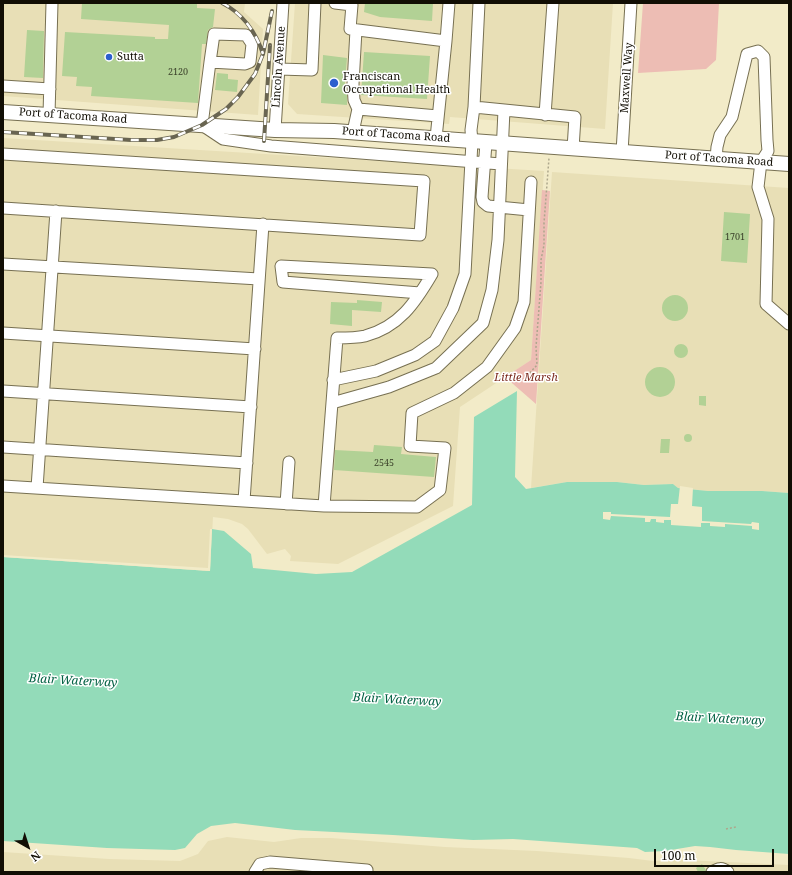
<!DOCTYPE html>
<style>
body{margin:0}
#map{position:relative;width:792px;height:875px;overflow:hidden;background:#f2ebc8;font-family:"Noto Serif",serif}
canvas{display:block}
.frame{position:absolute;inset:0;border:4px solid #110e04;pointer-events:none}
.north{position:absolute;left:8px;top:827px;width:40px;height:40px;-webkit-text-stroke:3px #fff;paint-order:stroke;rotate:141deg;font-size:11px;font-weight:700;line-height:16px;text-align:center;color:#110e04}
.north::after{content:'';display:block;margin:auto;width:14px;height:18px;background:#110e04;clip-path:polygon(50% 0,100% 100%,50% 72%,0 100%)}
.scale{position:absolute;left:654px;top:849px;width:120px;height:18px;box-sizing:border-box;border:2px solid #110e04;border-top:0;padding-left:5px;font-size:12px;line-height:14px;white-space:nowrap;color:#110e04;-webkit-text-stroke:3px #fff;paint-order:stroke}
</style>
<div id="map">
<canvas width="792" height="875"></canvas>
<div class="frame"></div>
<div class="north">N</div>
<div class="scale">100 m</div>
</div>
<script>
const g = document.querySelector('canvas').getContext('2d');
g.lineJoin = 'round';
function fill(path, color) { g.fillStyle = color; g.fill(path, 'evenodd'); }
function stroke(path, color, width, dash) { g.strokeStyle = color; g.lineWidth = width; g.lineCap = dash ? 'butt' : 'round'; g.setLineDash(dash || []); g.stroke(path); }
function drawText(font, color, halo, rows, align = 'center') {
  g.font = font + ' "Noto Serif",serif'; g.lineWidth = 3; g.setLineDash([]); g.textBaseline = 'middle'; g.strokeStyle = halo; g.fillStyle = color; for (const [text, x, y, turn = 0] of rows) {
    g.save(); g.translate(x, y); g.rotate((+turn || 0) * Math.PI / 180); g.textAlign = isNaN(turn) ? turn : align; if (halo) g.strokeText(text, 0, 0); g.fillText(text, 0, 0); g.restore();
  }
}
const built = new Path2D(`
 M3 3H245L244 12 263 29 258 115 3 96Z
 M295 3H613L605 129 450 117 449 124 297 114 288 104Z
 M3 138 544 171 531 360 460 407 453 506 338 564 290 561 291 556 285 549 267 554 248 529 242 524 228 519 213 517 210 571 3 557Z
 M552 172 789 188V493L762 491H708L678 488 673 484 644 485 617 482H567L531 488Z
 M789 828V872H3V850L207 839 227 835 301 836Z`);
const green = new Path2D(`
 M643 3H719L716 60 706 69 638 73Z
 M542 190 550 191 536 404 505 377 531 360Z`);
const water = new Path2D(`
 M517 391 515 477 526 489 567 482H617L644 485 673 484 678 488 708 491H762L789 493V863L629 856 332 836 227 835 207 839 196 852 3 850V557L210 571 212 529 224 531 251 554 253 568 316 574 352 572 472 505 474 417Z`);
const pier = new Path2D(`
 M680 486 693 488 692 506 702 507V521L751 524 752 522 759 523V530L752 529V526L725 524V527L710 526V523H701V527L671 525V520H664V523L656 522V519H651L650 522H645V518L611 516 610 520 603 519V512H611V514L670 517 671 504H678Z
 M210 529H212L210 571 3 557V555L208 568Z
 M235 823 295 830 393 835 473 840 513 839 637 848 645 852 665 851 695 846 710 847 736 850 789 854V865L685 860 653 861 629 858 537 851 445 847 331 838H301L274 842 227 837 208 841 198 854 180 861 109 859 3 852V841L107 848 175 850 185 848 197 834 211 826Z`);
const building = new Path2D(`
 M82 3H197V8L215 9 213 27 208 30 206 44H202L198 103 91 96 92 87 76 86 77 77 62 76 65 32 155 37V39H168L169 25 81 19Z
 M365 3H433L432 21 380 17 364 12Z
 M27 30 44 31 43 78 24 77Z
 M364 52 430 56 427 99 361 95Z
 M323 55 347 58 344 94H347V105L321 103Z
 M217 73 228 74V79L238 80 237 92 215 90Z
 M724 212 750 214 747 263 721 261Z
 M662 308a13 13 0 1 1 26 0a13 13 0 1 1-26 0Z
 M357 300 382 302 381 312 352 310V326L330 324 331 302 357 303Z
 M674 351a7 7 0 1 1 14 0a7 7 0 1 1-14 0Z
 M645 382a15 15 0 1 1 30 0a15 15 0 1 1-30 0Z
 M699 396H706V406L699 405Z
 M684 438a4 4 0 1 1 8 0a4 4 0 1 1-8 0Z
 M661 439H670L669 453H660Z
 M374 445 402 447 401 454 436 457 434 477 334 470 335 450 373 452Z
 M702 864 706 870 705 872H698L696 868Z`);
const path = new Path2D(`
 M527 376 537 365 536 347 541 282V260L544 245V223L549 158
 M726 829 736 827`);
const minor = new Path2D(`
 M335 3 352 5 350 29 446 41
 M210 62 214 34 246 35 252 44 250 62 245 64 210 62 202 125 223 139 271 146 501 164
 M279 69 312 70 315 3
 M3 86 50 89
 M474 107 479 3
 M358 109 438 116
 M49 115 52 3
 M545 115 553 3
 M275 130 283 3
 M353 132 358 109 354 100 353 84 356 30
 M436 138 446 41 449 3
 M486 143 482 197 483 202 488 206 529 210
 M622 152 631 3
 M3 154 424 181 420 235 3 208
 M716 159 717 147 720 135 732 117 747 54 758 51 764 57 767 140 768 151 761 162 758 187 768 219 766 304 789 324
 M3 264 259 279
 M3 333 255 349
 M333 380 376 371 415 355 435 341 453 308 465 274 472 141 471 130 474 107 575 117 573 149
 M3 391 251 407
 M332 403 389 387 436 368 483 323 492 290 498 240 504 110
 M3 447 247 463
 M3 486 324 506 417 507 440 490 445 448 410 446 412 413 454 393 487 367 515 328 524 302 531 182
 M37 488 56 211
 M244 501 263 224
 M286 504 289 462
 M324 506 337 338C346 338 356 338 365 336 399 327 415 303 432 274L281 266 283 282 420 293
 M255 872 260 864 270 862 367 870V872
 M712 872C718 868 722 867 728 872`);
const major = new Path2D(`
 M3 112 275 130 334 131 789 164`);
const rail = new Path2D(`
 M222 3C242 13 256 32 263 54
 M3 132 131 140H157L174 137 202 125 226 109 238 97 255 74 263 54 272 11
 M264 141 270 45`);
const markers = [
 [109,57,4,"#2c5fce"],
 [334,83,5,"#2c5fce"]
];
const numberNames = [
 ["2120",178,72],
 ["1701",735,237],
 ["2545",384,463]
];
const poiNames = [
 ["Sutta",117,57],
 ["Franciscan",343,77],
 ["Occupational Health",343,90]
];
const streetNames = [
 ["Lincoln Avenue",279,67,-86],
 ["Maxwell Way",627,78,-86],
 ["Port of Tacoma Road",73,116,4],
 ["Port of Tacoma Road",396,135,4],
 ["Port of Tacoma Road",719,159,4]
];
const parkNames = [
 ["Little Marsh",526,378]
];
const waterNames = [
 ["Blair Waterway",73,681,3],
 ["Blair Waterway",397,700,3],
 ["Blair Waterway",720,719,3]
];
fill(built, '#e8dfb6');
fill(green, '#edbdb4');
fill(water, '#93dbb9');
fill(pier, '#f2ebc8');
fill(building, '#b2d195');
stroke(minor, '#777052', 13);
stroke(major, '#777052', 16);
stroke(path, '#ada78c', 1.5, [2, 2]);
stroke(minor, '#fff', 11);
stroke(major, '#fff', 14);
stroke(rail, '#696551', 4);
stroke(rail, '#fff', 2.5, [8]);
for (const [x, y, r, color] of markers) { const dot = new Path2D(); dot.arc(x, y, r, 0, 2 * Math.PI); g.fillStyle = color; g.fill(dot); stroke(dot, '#fff', 1.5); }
drawText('9px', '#393f28', null, numberNames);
drawText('11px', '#110e04', '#fff', poiNames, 'left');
drawText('11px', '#110e04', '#fff', streetNames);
drawText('italic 11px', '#7b291d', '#fff', parkNames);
drawText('italic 12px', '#036244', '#fff', waterNames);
</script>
